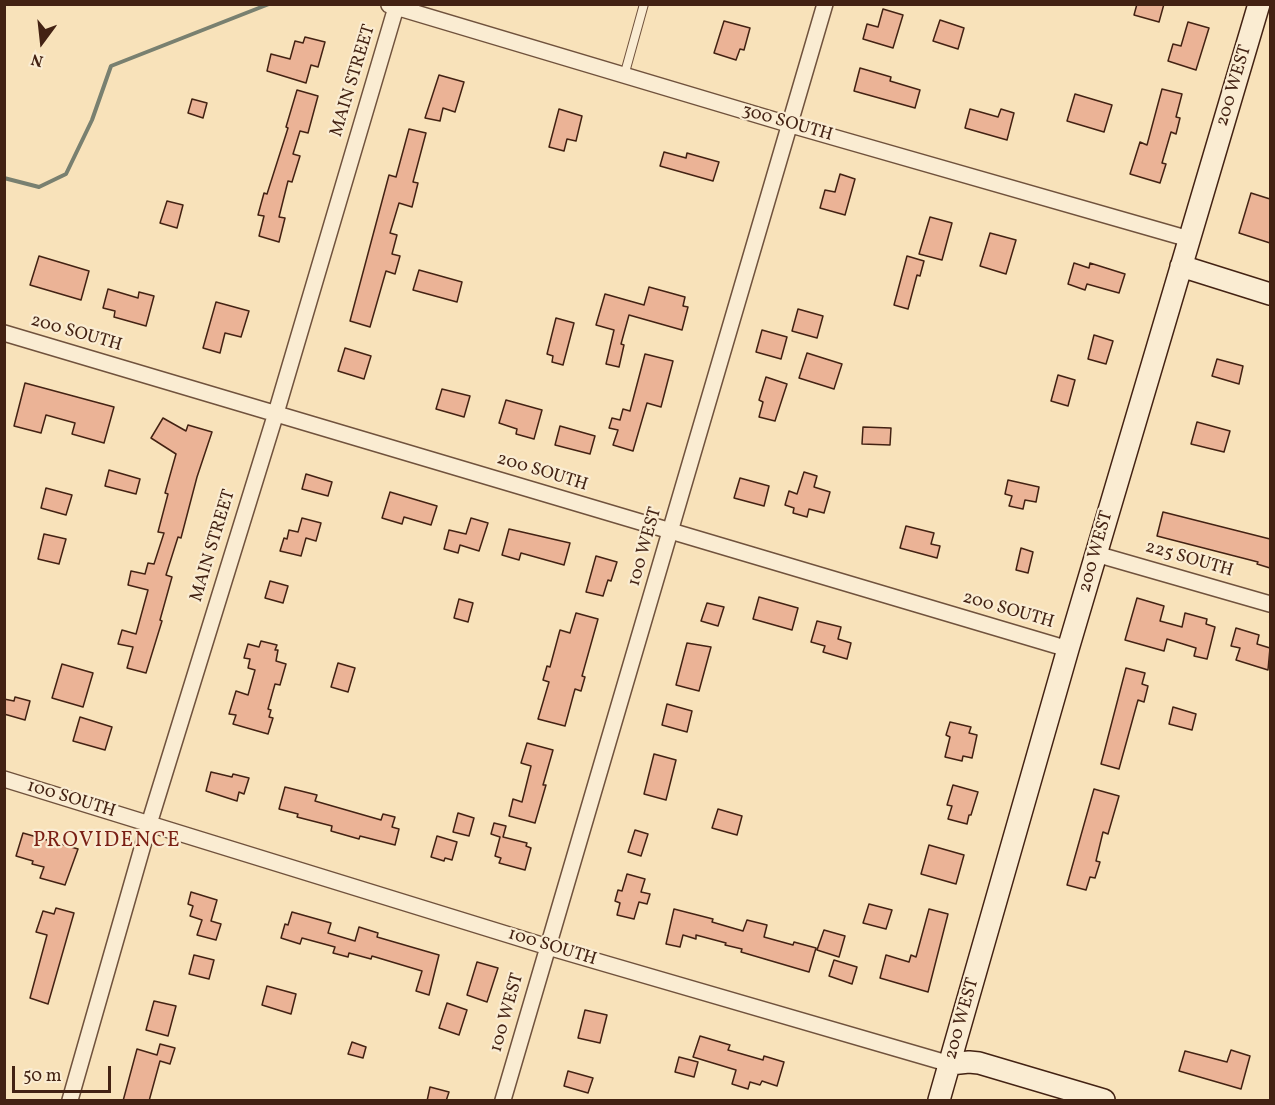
<!DOCTYPE html>
<style>
body{margin:0}
#map{position:relative;width:1275px;height:1105px;overflow:hidden;background:#f8e2ba;font-family:Vollkorn,serif}
canvas{display:block}
.frame{position:absolute;inset:0;border:6px solid #432213;pointer-events:none}
.north{position:absolute;left:12px;top:12px;width:60px;height:60px;-webkit-text-stroke:4px #faecd2;paint-order:stroke;rotate:195deg;font-size:16px;font-weight:700;line-height:24px;text-align:center;color:#432213}
.north::after{content:'';display:block;margin:auto;width:21px;height:27px;background:#432213;clip-path:polygon(50% 0,100% 100%,50% 72%,0 100%)}
.scale{position:absolute;left:12px;top:1066px;width:99px;height:27px;box-sizing:border-box;border:3px solid #432213;border-top:0;padding-left:8px;font-size:18px;line-height:21px;white-space:nowrap;color:#432213;-webkit-text-stroke:4px #faecd2;paint-order:stroke}
</style>
<div id="map">
<canvas width="1275" height="1105"></canvas>
<div class="frame"></div>
<div class="north">N</div>
<div class="scale">50 m</div>
</div>
<script>
const g = document.querySelector('canvas').getContext('2d');
g.lineJoin = 'round';
function stroke(path, color, width, dash) { g.strokeStyle = color; g.lineWidth = width; g.lineCap = dash ? 'butt' : 'round'; g.setLineDash(dash || []); g.stroke(path); }
function fill(path, color) { g.fillStyle = color; g.fill(path, 'evenodd'); }
function drawText(font, color, halo, rows, align = 'center') {
  g.font = font + ' Vollkorn,serif'; g.lineWidth = 4.5; g.setLineDash([]); g.textBaseline = 'middle'; g.strokeStyle = halo; g.fillStyle = color; for (const [text, x, y, turn = 0] of rows) {
    g.save(); g.translate(x, y); g.rotate((+turn || 0) * Math.PI / 180); g.textAlign = isNaN(turn) ? turn : align; if (halo) g.strokeText(text, 0, 0); g.fillText(text, 0, 0); g.restore();
  }
}
const stream = new Path2D(`
 M4 178 39 187 66 174 92 120 111 66 269 4`);
const building = new Path2D(`
 M1137 4H1164L1159 22 1134 15Z
 M883 9 903 15 893 48 863 39 867 24 878 27Z
 M940 20 964 28 958 49 933 41Z
 M724 21 750 28 744 50 740 49 736 60 714 53Z
 M1188 22 1209 28 1196 70 1168 61 1173 44 1181 46Z
 M305 37 325 42 318 67 311 65 306 83 267 71 271 54 290 59 295 41 303 43Z
 M860 68 891 77 890 81 920 90 915 108 854 91Z
 M439 75 464 82 455 112 443 108 440 121 425 118Z
 M1162 89 1182 94 1176 117 1180 118 1176 134 1171 132 1162 163 1166 164 1160 183 1130 174 1140 142 1147 145Z
 M297 90 318 96 308 133 300 131 293 154 300 156 292 182 288 181 279 217 285 218 279 242 259 236 264 216 258 215 264 193 267 194 288 128 286 127Z
 M1075 94 1112 105 1104 132 1067 121Z
 M192 99 207 103 203 118 188 113Z
 M559 109 582 116 576 141 567 139 564 151 549 147Z
 M970 109 998 117 1001 109 1014 113 1007 140 965 128Z
 M409 129 426 133 413 182 418 183 412 207 399 203 390 233 397 235 392 254 400 256 395 274 386 271 370 327 350 321 389 175 396 177Z
 M664 152 686 158 687 153 719 162 713 181 660 166Z
 M840 174 855 179 845 215 820 208 825 190 835 192Z
 M1251 193 1270 199V243L1239 233Z
 M167 201 183 205 177 228 160 223Z
 M930 217 952 223 942 260 919 254Z
 M990 233 1016 240 1006 274 980 266Z
 M39 256 89 271 81 300 30 285Z
 M907 256 924 261 920 276 917 275 908 309 894 305Z
 M1074 263 1089 268 1090 263 1125 274 1119 293 1087 284 1085 290 1068 284Z
 M419 270 462 282 457 302 413 290Z
 M649 287 685 297 683 306 688 307 682 330 629 315 621 344 624 345 619 367 606 364 614 330 596 325 605 294 644 305Z
 M108 289 138 298 139 292 154 296 146 326 114 317 115 311 103 308Z
 M216 302 249 311 241 337 225 333 220 353 203 348Z
 M798 309 823 316 817 338 792 331Z
 M556 318 574 323 563 365 552 362 553 356 547 354Z
 M762 330 787 337 781 359 756 352Z
 M1094 335 1113 341 1106 364 1088 359Z
 M345 348 371 356 364 379 338 371Z
 M807 353 842 364 834 389 799 378Z
 M645 354 673 361 661 407 647 403 633 451 613 445 618 430 609 428 612 418 620 420 623 409 630 411Z
 M1217 359 1243 366 1239 384 1212 376Z
 M1058 375 1075 380 1068 406 1051 401Z
 M766 377 787 384 775 421 759 417 763 402 759 400Z
 M25 383 114 407 104 443 72 434 75 423 46 415 41 433 14 426Z
 M442 389 470 396 464 417 436 409Z
 M506 400 542 410 534 439 516 434 517 429 499 423Z
 M163 418 186 431 188 425 212 432 197 477 181 538 178 537 166 575 172 577 160 620 162 621 146 673 127 668 133 647 118 644 122 630 136 634 148 590 128 585 131 571 145 574 148 563 154 564 164 533 158 532 168 494 165 493 176 454 151 438Z
 M1197 422 1230 431 1224 452 1191 444Z
 M560 426 595 436 590 454 555 445Z
 M863 427 891 428 890 445 862 444Z
 M109 470 140 479 136 494 105 486Z
 M804 472 817 476 814 487 830 492 824 513 809 509 807 517 793 513 794 508 785 505 789 491 797 494Z
 M306 474 332 482 328 496 302 489Z
 M740 478 769 486 764 506 734 498Z
 M1008 480 1039 487 1036 502 1025 500 1023 509 1009 506 1012 496 1005 494Z
 M46 488 72 495 66 515 41 508Z
 M390 492 437 506 431 525 404 517 402 524 382 518Z
 M1163 512 1270 539V568L1257 564 1258 562 1157 536Z
 M302 518 321 523 316 541 306 538 301 556 280 551 284 538 287 539 289 530 298 532Z
 M471 518 488 523 479 551 460 545 458 553 444 549 449 530 466 534Z
 M906 526 934 533 931 544 940 546 937 558 900 548Z
 M509 529 570 543 564 565 521 553 519 560 502 555Z
 M44 534 66 539 59 564 38 559Z
 M1021 548 1033 552 1028 573 1016 570Z
 M596 556 617 562 611 581 608 580 603 596 586 592Z
 M270 581 288 586 283 603 265 598Z
 M759 597 798 608 792 630 753 619Z
 M1137 598 1164 606 1160 621 1182 627 1185 613 1207 619 1206 624 1215 627 1207 659 1194 656 1196 648 1167 639 1164 651 1125 640Z
 M459 599 473 603 468 622 454 618Z
 M707 603 724 607 718 626 701 621Z
 M576 613 598 619 582 676 585 677 581 691 575 689 565 726 538 719 549 682 543 680 547 666 550 667 560 630 570 633Z
 M817 621 841 627 838 639 851 643 847 659 823 652 825 646 811 642Z
 M1236 628 1259 635 1257 644 1270 648 1268 670 1236 660 1240 648 1231 646Z
 M261 641 277 645 275 650H278L276 661 286 664 280 685 275 684 268 709 271 710 269 717 273 718 268 734 233 724 236 715 229 714 236 691 248 695 255 670 248 668 250 659 244 658 248 644 259 647Z
 M687 643 711 647 699 691 676 685Z
 M338 663 355 668 348 692 331 687Z
 M62 664 93 673 83 707 52 698Z
 M1126 668 1145 673 1142 684 1148 686 1144 702 1138 700 1119 769 1101 764Z
 M15 697 30 701 25 720 4 714V699L14 701Z
 M667 704 692 711 687 732 662 725Z
 M1173 707 1196 714 1192 730 1169 724Z
 M80 717 112 727 105 750 73 741Z
 M950 722 971 727 969 733 977 735 972 758 963 756 962 761 945 757 950 737 946 735Z
 M527 743 553 750 543 785H546L535 823 509 816 513 799 522 802 531 766 521 763Z
 M654 754 676 760 666 800 644 794Z
 M211 772 232 777 233 774 249 778 244 794 239 792 237 801 206 791Z
 M953 785 978 792 971 815H969L967 824 948 819 952 806 947 805Z
 M285 787 317 795 315 801 381 820 383 814 395 817 392 827 399 829 395 845 360 836 359 839 331 831 332 826 297 817 298 814 279 809Z
 M1094 789 1119 796 1108 834 1103 832 1096 861 1100 862 1095 878 1090 877 1086 890 1067 885Z
 M718 809 742 816 737 835 712 828Z
 M458 813 474 818 469 836 453 832Z
 M494 823 506 826 503 837 527 843 526 846 531 848 525 870 499 863 501 858 495 856 500 837 491 834Z
 M635 830 648 834 641 856 628 852Z
 M23 833 78 849 65 885 40 878 44 867 32 864 33 861 16 856Z
 M437 836 457 842 452 860 445 858 444 861 431 857Z
 M929 845 964 855 956 884 921 874Z
 M627 874 645 879 641 892 650 894 647 904 639 902 634 919 617 915 620 903 615 901 618 890 622 891Z
 M191 892 217 900 211 921 221 924 216 940 197 935 202 920 190 916 193 906 188 904Z
 M869 904 892 910 886 929 863 923Z
 M56 908 74 913 48 1004 30 998 47 935 36 932 43 911 54 914Z
 M674 909 713 919 712 922 743 931 747 920 767 925 764 937 793 945 794 942 816 948 809 972 741 952 742 949 725 945 726 943 696 935V939L683 935 680 947 666 944Z
 M929 909 948 914 928 992 880 978 886 955 909 962 911 955 916 957Z
 M292 912 331 923 328 933 355 941 359 927 378 933 377 937 439 955 429 995 416 991 422 971 372 956 371 959 349 953 348 957 333 953 335 947 302 938 300 944 281 938 285 924 288 925Z
 M824 930 845 936 839 957 817 950Z
 M194 955 214 960 209 979 189 974Z
 M834 960 857 967 852 984 829 976Z
 M477 962 498 968 487 1002 467 995Z
 M267 986 296 994 291 1014 262 1005Z
 M154 1001 176 1006 168 1036 146 1030Z
 M447 1003 467 1010 459 1035 439 1028Z
 M585 1010 607 1015 600 1043 578 1038Z
 M700 1036 730 1045 728 1050 763 1060 764 1056 784 1062 777 1086 762 1081 760 1085 750 1082 748 1089 732 1084 736 1070 693 1057Z
 M352 1042 366 1047 363 1058 348 1054Z
 M160 1044 175 1048 170 1064 160 1061 149 1101H123L137 1049 157 1055Z
 M1231 1050 1250 1056 1241 1089 1179 1071 1185 1051 1227 1062Z
 M679 1057 698 1062 694 1077 675 1072Z
 M568 1071 593 1078 588 1093 564 1086Z
 M430 1087 449 1092 446 1101H427Z`);
const lane = new Path2D(`
 M624 76 644 4`);
const street = new Path2D(`
 M389 5 791 125 1189 239
 M4 333 1068 649
 M1096 554 1270 604
 M4 779 548 947 950 1064
 M70 1100 149 824 276 413 397 4
 M503 1100 825 4`);
const secondary = new Path2D(`
 M1181 266 1270 294
 M950 1064 969 1062 979 1063 1104 1100
 M939 1100 1068 649 1259 4`);
const streetNames = [
 ["MAIN STREET",354,81,-73],
 ["200 WEST",1235,86,-73],
 ["300 SOUTH",787,124,16],
 ["200 SOUTH",76,334,16],
 ["200 SOUTH",542,473,17],
 ["MAIN STREET",214,546,-73],
 ["100 WEST",646,547,-74],
 ["200 WEST",1097,552,-74],
 ["225 SOUTH",1189,560,16],
 ["200 SOUTH",1008,611,16],
 ["100 SOUTH",71,800,17],
 ["100 SOUTH",552,948,17],
 ["100 WEST",508,1013,-74],
 ["200 WEST",963,1019,-74]
];
const quarterNames = [
 ["PROVIDENCE",107,842]
];
stroke(stream, '#798070', 4);
fill(building, '#ebb396');
stroke(building, '#432213', 1.5);
stroke(lane, '#70523d', 10);
stroke(street, '#70523d', 18);
stroke(secondary, '#432213', 24);
stroke(lane, '#faecd2', 8);
stroke(street, '#faecd2', 15);
stroke(secondary, '#faecd2', 21);
drawText('18px', '#432213', '#faecd2', streetNames);
g.letterSpacing = '1.5px';
drawText('21px', '#7a1f14', '#faecd2', quarterNames);
g.letterSpacing = '0px';
</script>
